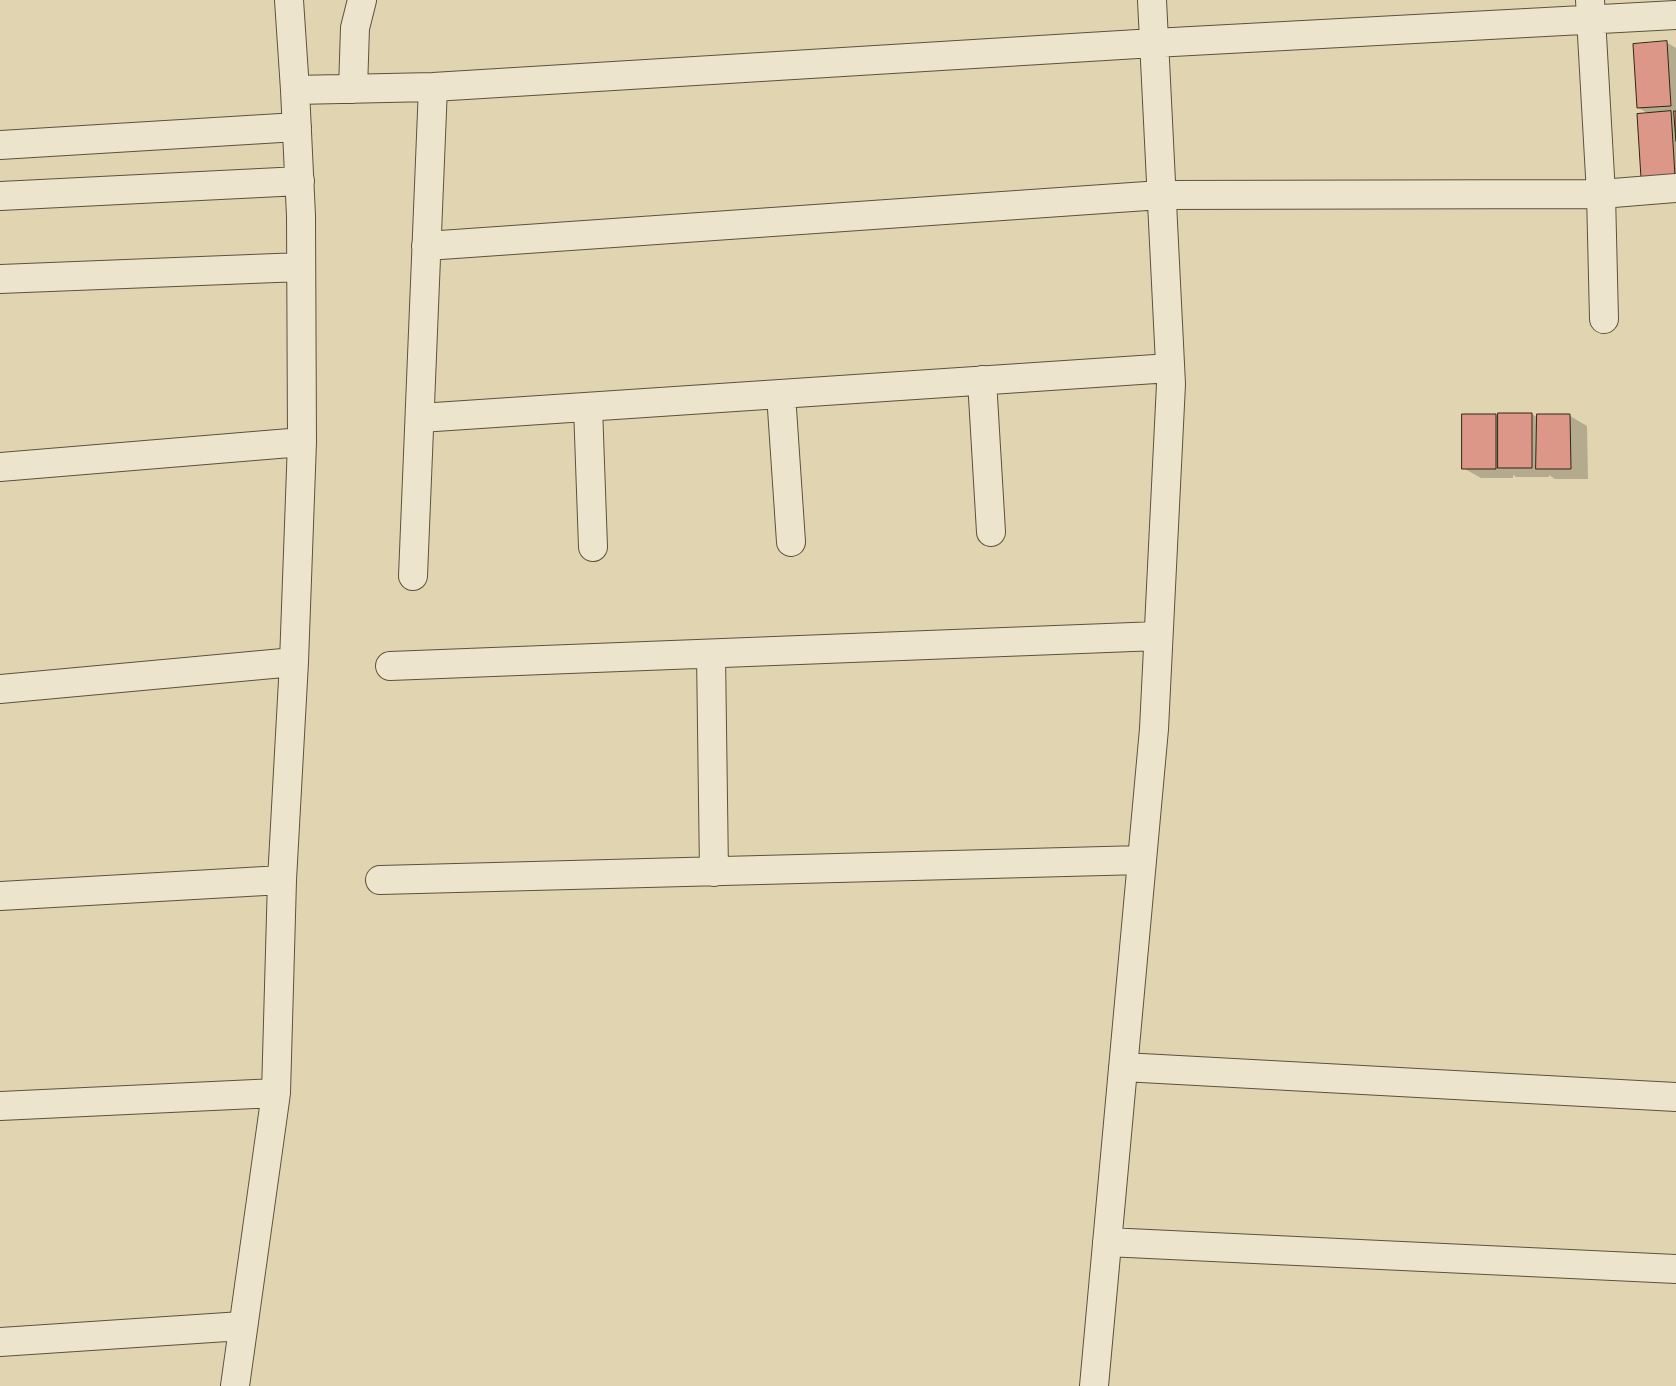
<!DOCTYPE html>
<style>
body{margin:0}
canvas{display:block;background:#e1d5b1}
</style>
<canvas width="1676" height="1386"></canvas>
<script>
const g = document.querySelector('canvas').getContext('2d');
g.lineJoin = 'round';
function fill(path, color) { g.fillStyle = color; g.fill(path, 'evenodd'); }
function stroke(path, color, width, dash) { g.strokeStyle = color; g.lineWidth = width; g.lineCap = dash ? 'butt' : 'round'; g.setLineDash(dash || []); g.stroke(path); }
const shadow = new Path2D(`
 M1666 42 1676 48V187L1649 114 1639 108Z
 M1532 414 1538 418V415L1570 416 1587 426 1588 479H1555L1549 475V477H1516L1513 475V478H1481L1463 468 1496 415 1499 417Z`);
const building = new Path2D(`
 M1667 41 1671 106 1637 108 1633 44Z
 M1671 111 1675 176 1641 178 1637 114Z
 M1674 111H1676V141Z
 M1498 413H1532V468H1498Z
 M1462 414H1496V469H1462Z
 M1537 414H1570L1571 469H1536Z`);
const minor = new Path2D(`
 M1590 0 1601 194 1604 319
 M353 89 355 28 362 0
 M295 90 433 87 1154 43 1676 15
 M0 145 297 127
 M0 196 300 181
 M426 246 1161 195 1601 194 1676 188
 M0 279 301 267
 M982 380 991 532
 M781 394 791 542
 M588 407 593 547
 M420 418 1170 368
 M0 467 302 442
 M413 576 433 87
 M711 654 714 872
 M390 666 1158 636
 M0 689 294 662
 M380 880 1142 860
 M0 896 282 880
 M1123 1067 1676 1097
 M0 1106 276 1093
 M1107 1242 1676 1269
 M0 1342 242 1326
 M235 1386 276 1093 282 880 294 662 302 442 301 216 295 90 289 0
 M1094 1386 1154 729 1171 384 1152 0`);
fill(shadow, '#0003');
fill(building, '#dc9788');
stroke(building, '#322514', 1);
stroke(minor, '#5e513b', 30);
stroke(minor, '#ece4cc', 28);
</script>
